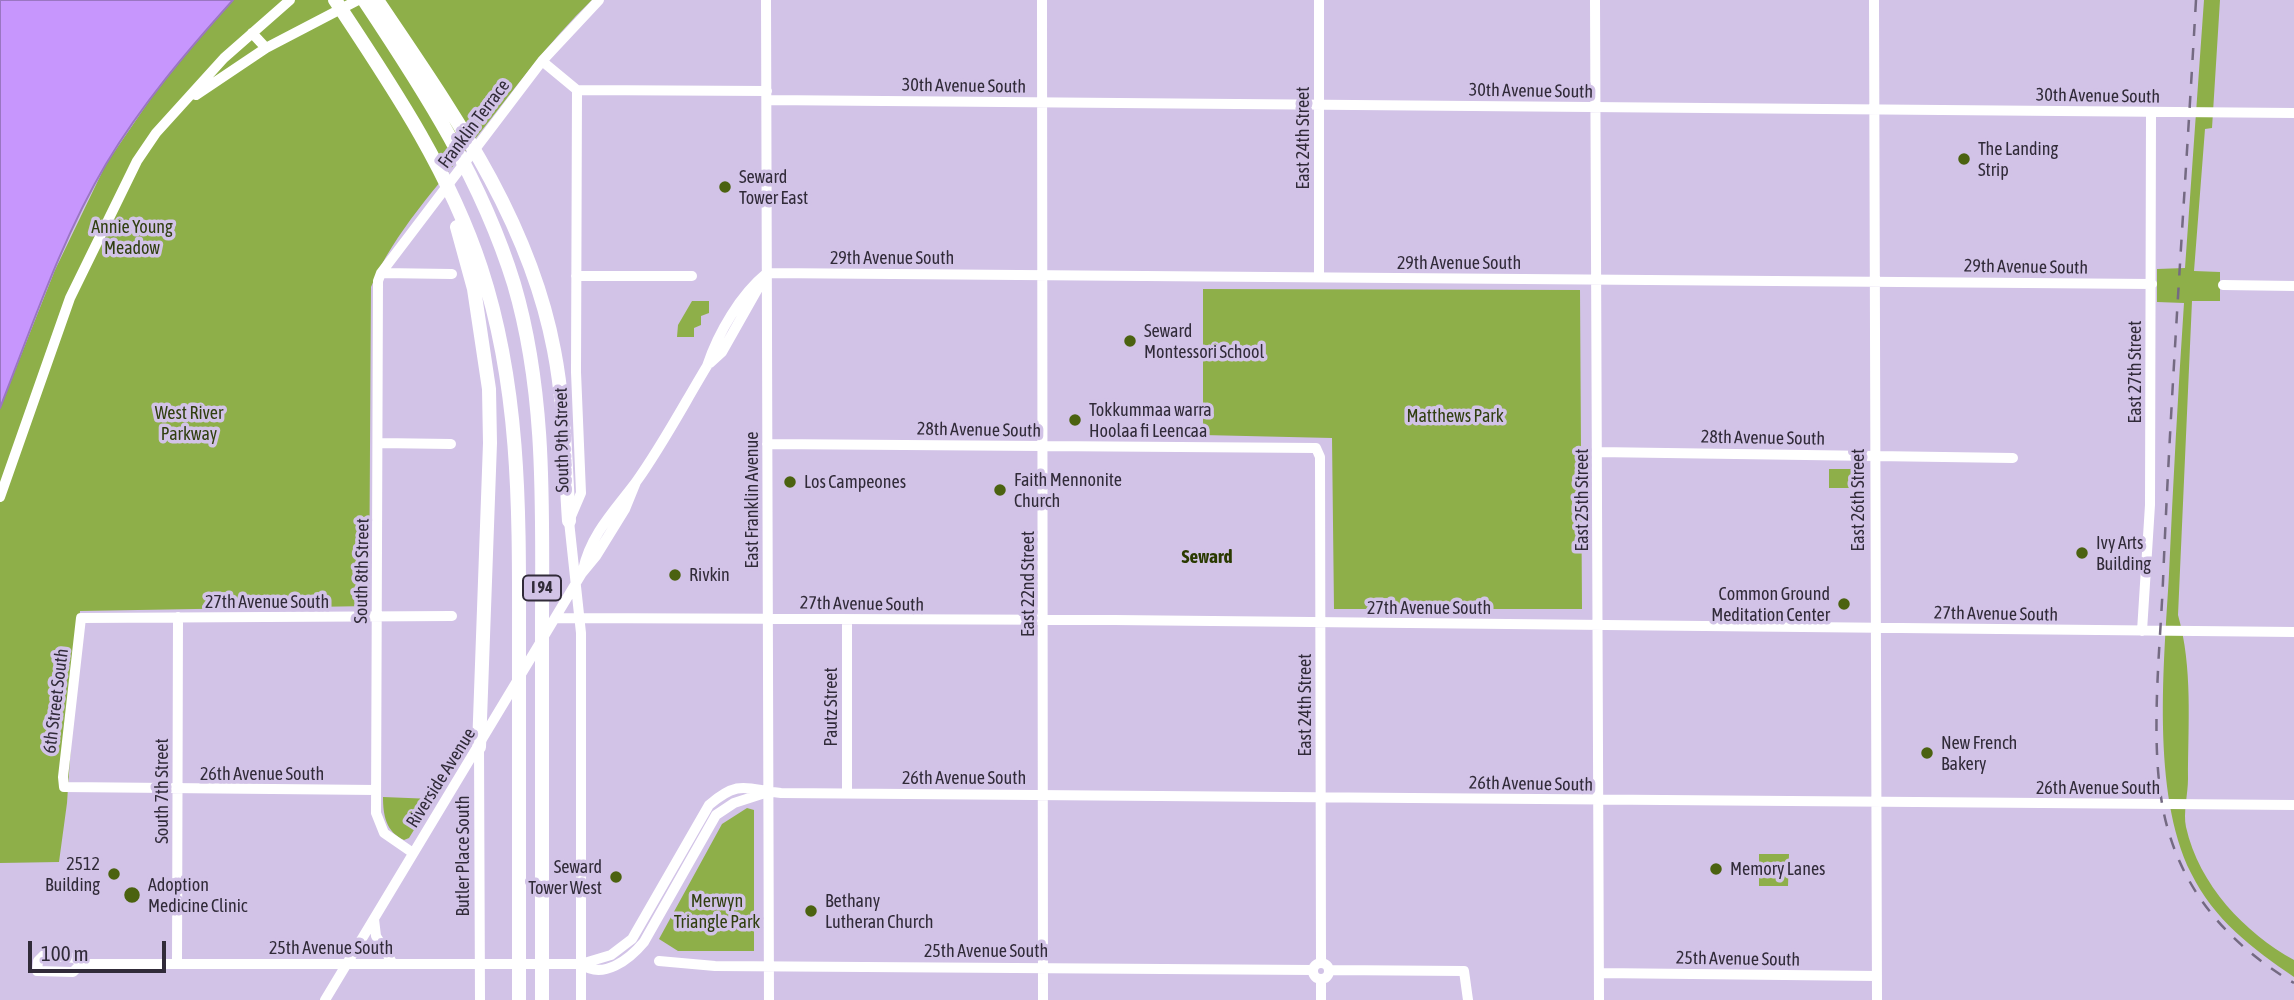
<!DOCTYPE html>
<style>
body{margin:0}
#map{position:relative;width:2294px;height:1000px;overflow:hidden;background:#d2c3e7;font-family:"Asap Condensed",sans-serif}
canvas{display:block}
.scale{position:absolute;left:28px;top:941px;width:138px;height:32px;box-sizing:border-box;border:4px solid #312b39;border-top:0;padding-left:9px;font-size:21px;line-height:24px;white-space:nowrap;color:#312b39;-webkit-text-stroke:5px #d2c3e7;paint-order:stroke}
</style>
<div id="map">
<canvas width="2294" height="1000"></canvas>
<div class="scale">100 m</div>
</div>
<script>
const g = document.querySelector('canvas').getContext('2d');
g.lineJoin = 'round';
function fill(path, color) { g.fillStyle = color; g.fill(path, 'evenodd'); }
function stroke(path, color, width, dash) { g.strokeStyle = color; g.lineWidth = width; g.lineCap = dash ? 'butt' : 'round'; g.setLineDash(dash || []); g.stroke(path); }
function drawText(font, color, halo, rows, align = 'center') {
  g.font = font + ' "Asap Condensed",sans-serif'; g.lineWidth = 7; g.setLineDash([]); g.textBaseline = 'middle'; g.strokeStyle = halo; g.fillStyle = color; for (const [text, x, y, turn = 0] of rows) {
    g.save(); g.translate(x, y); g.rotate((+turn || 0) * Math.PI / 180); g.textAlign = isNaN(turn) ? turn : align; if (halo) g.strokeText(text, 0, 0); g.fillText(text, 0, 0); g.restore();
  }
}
const green = new Path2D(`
 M233 0H592C548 42 513 91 475 139 439 185 394 232 371 287L369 606 80 611 67 803 59 862 0 863V408L55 270 106 164 171 69Z
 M2204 0H2220L2212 128 2205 129 2194 271 2220 272V301H2192L2178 615C2193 668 2188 724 2188 779 2188 794 2183 813 2186 827 2199 885 2245 933 2294 960V977C2252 948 2214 920 2191 873 2151 792 2164 663 2169 574 2173 483 2178 393 2184 303L2157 302V269L2185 268Z
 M1203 289 1580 290 1582 609H1334L1332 438 1203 435Z
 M692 301H709V313L701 316V325L694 328V337H677L678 325Z
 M1829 469H1860V488H1829Z
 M383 797 433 799 409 838 404 840C386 832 383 815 383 797Z
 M747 808 754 810V951H678L659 939 722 824Z
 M1759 854H1789L1788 886H1759Z`);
const water = new Path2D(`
 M0 0H233C187 51 142 104 106 164 61 240 32 327 0 408Z`);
const minor = new Path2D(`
 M766 0 769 1000
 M1042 0 1043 1000
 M1319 0V277
 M1595 0 1599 1000
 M1874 0 1877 1000
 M252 33 266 48
 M542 61 577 90
 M577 90 576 372 581 493 569 521 581 633V1000
 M577 90 767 91
 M196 95 266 48 358 0
 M767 100 2294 113
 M381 273 452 274
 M767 273 2152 284
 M576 276H692
 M2223 285 2294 286
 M710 363 722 352 765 276
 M379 443 451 444
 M767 444 1316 448 1320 457 1321 962
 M1597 452 2013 458
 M0 497 70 298 137 161 156 133 224 58 290 0
 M583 570C590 535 615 510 636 482 662 446 684 404 707 366 718 333 740 295 767 273
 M556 618 1114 620 2294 632
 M2142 631 2150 505 2151 112
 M479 748 480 1000
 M376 790 64 787 63 777 81 618 452 616
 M847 793V621
 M413 853 384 833 376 813 378 281 381 273 542 61 599 0
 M374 919 376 936 393 964
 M659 961 715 966 1313 970
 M1313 971a8 8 0 1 1 16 0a8 8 0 1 1-16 0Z
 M81 964 73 972 37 971 38 961 44 955 75 958 81 964H581L611 955 632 939 709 805C740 778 748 790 781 793L2294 805
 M177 964 178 617
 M581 964C603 980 629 960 644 942L716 815 734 803 768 792
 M1330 970 1464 971 1468 1000
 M1599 973 1877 976
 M1321 979V1000
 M325 1000 582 573 596 556 625 509 636 482`);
const highway = new Path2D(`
 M335 0C392 86 449 170 481 268 522 393 519 521 519 651 519 767 519 884 519 1000
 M364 0C424 90 482 180 514 284 547 396 542 514 542 630 542 753 542 877 542 1000
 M377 0C451 110 529 218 554 350 565 406 565 464 569 521
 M457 227 474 289 489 389 490 443 479 747`);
const rail = new Path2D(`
 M2196 0C2185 194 2171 387 2163 581 2160 655 2147 763 2169 833 2189 900 2235 948 2294 983`);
const markers = [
 [1964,159,7,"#4b6210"],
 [725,187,7,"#4b6210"],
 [1130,341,7,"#4b6210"],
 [1075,420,7,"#4b6210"],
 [790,482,7,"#4b6210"],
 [1000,490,7,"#4b6210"],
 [2082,553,7,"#4b6210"],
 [675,575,7,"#4b6210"],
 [1844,604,7,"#4b6210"],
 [1927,753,7,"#4b6210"],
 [1716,869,7,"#4b6210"],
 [114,874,7,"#4b6210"],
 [616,877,7,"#4b6210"],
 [132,895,9,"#4b6210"],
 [811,911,7,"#4b6210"]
];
const shields = [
 [542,588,38]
];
const shieldNames = [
 ["I 94",542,588]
];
const streetNames = [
 ["30th Avenue South",964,86,1],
 ["30th Avenue South",1531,91,1],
 ["30th Avenue South",2098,96,1],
 ["Franklin Terrace",474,124,-53],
 ["East 24th Street",1303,138,-90],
 ["29th Avenue South",892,258],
 ["29th Avenue South",1459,263],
 ["29th Avenue South",2026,267,1],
 ["East 27th Street",2135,372,-90],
 ["28th Avenue South",979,430,1],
 ["28th Avenue South",1763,438,1],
 ["South 9th Street",562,440,-91],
 ["East Franklin Avenue",752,500,-90],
 ["East 25th Street",1582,500,-90],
 ["East 26th Street",1858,500,-90],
 ["South 8th Street",362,571,-89],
 ["East 22nd Street",1028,584,-90],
 ["27th Avenue South",267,602],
 ["27th Avenue South",862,604,1],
 ["27th Avenue South",1429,608],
 ["27th Avenue South",1996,614,1],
 ["6th Street South",56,701,-83],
 ["East 24th Street",1305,705,-90],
 ["Pautz Street",831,707,-90],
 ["26th Avenue South",262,774],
 ["Riverside Avenue",441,778,-58],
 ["26th Avenue South",964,778],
 ["26th Avenue South",1531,784,1],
 ["26th Avenue South",2098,788],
 ["South 7th Street",162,791,-90],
 ["Butler Place South",463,856,-90],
 ["25th Avenue South",331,948],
 ["25th Avenue South",986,951],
 ["25th Avenue South",1738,959,1]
];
const poiNames = [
 ["The Landing",1978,149],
 ["Strip",1978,170],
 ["Seward",739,177],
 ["Tower East",739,198],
 ["Seward",1144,331],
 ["Montessori School",1144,352],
 ["Tokkummaa warra",1089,410],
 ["Hoolaa fi Leencaa",1089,431],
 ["Faith Mennonite",1014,480],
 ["Church",1014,501],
 ["Los Campeones",804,482],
 ["Ivy Arts",2096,543],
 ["Building",2096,564],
 ["Rivkin",689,575],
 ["Common Ground",1830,594,"right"],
 ["Meditation Center",1830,615,"right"],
 ["New French",1941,743],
 ["Bakery",1941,764],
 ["2512",100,864,"right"],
 ["Building",100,885,"right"],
 ["Seward",602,867,"right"],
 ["Tower West",602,888,"right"],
 ["Memory Lanes",1730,869],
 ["Adoption",148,885],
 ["Medicine Clinic",148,906],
 ["Bethany",825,901],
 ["Lutheran Church",825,922]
];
const parkNames = [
 ["Annie Young",132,227],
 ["Meadow",132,248],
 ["West River",189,413],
 ["Parkway",189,434],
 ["Matthews Park",1455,416],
 ["Merwyn",717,901],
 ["Triangle Park",717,922]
];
const neighbourhoodNames = [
 ["Seward",1207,557]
];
fill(green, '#8eaf49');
fill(water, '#c796fd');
stroke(water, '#9a76c2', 2);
stroke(minor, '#fff', 10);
stroke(highway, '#fff', 14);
stroke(rail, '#746a82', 2.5, [12, 12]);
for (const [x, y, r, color] of markers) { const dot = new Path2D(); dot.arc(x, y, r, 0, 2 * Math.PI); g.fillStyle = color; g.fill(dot); stroke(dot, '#d2c3e7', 2.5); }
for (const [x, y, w] of shields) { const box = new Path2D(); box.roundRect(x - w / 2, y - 12.5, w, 25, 5); g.fillStyle = '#d2c3e7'; g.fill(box); stroke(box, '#312b39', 2); }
drawText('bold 16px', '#312b39', null, shieldNames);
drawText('18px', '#312b39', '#d2c3e7', streetNames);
drawText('18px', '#312b39', '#d2c3e7', poiNames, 'left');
drawText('18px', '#303f0f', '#d2c3e7', parkNames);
drawText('bold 19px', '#2a3a01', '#d2c3e7', neighbourhoodNames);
</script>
